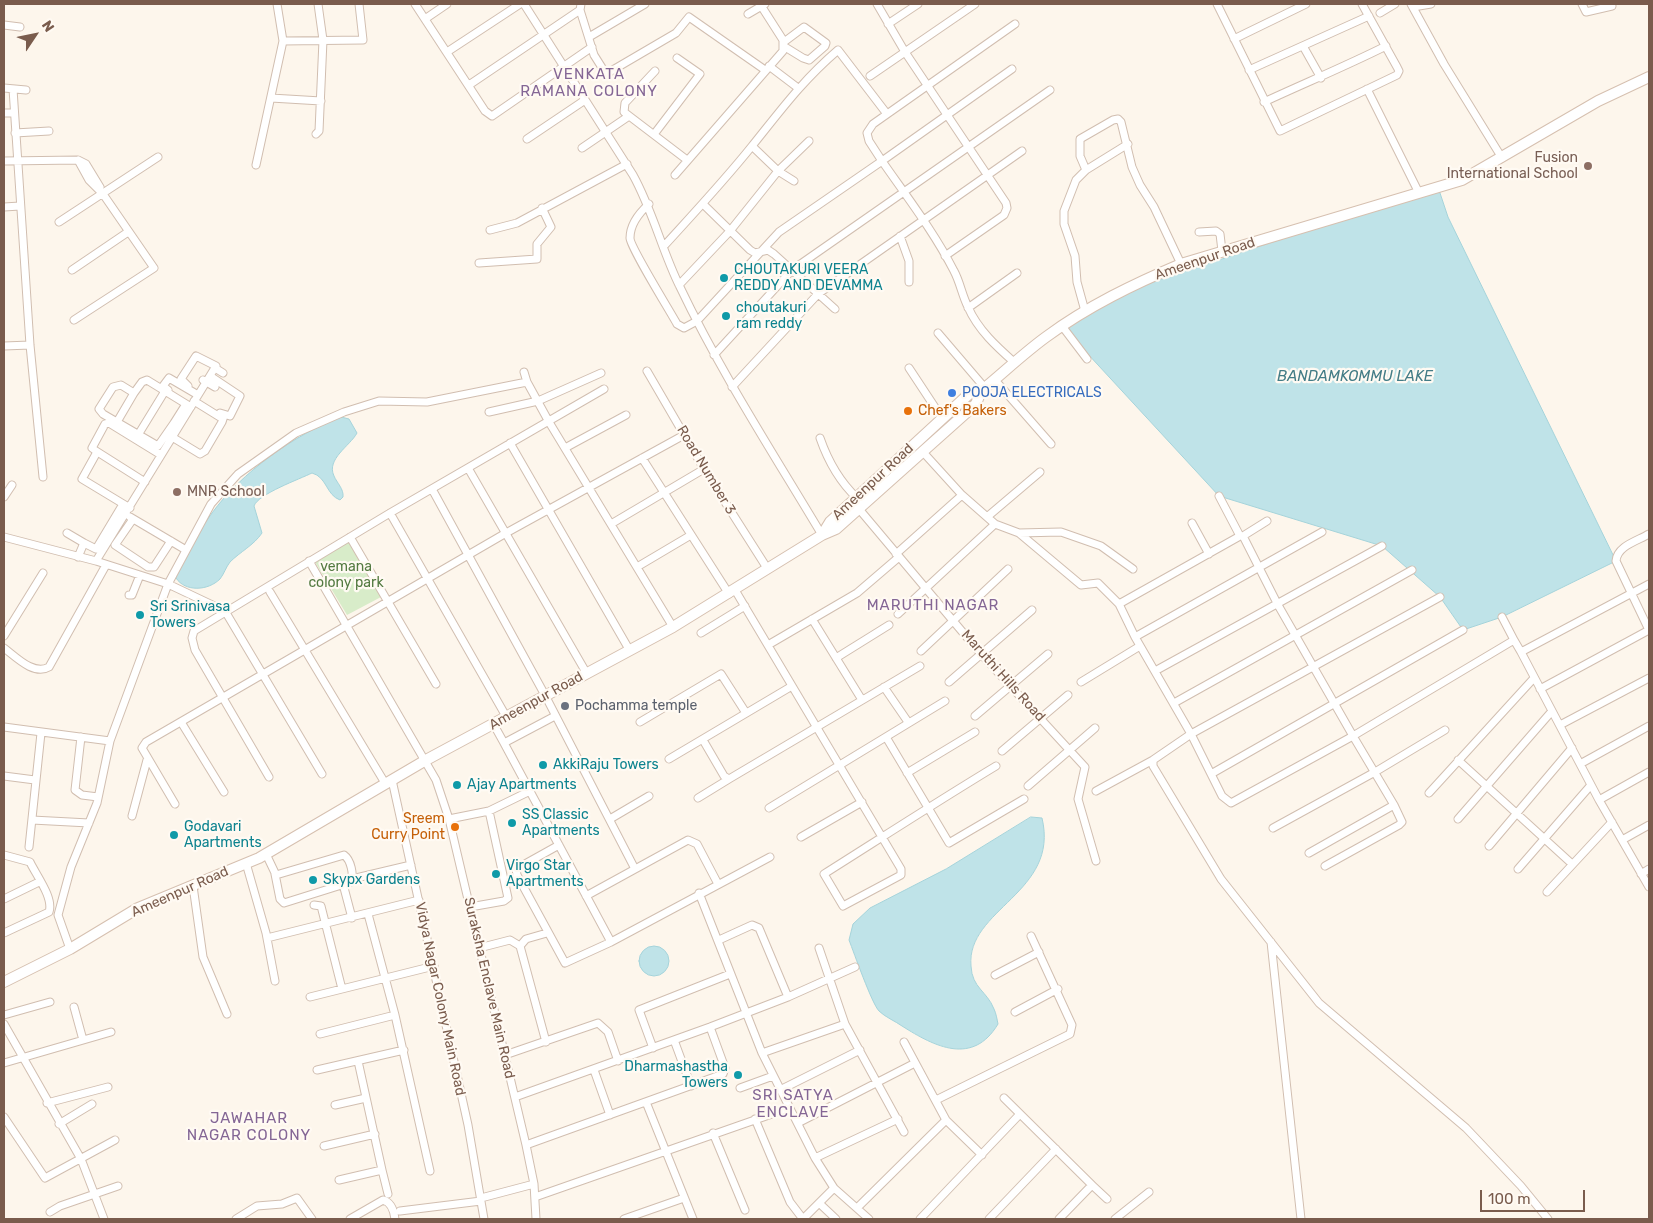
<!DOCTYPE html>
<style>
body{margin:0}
#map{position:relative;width:1653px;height:1223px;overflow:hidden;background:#fdf6ec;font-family:Rubik,sans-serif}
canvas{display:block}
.frame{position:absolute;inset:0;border:5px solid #7a5c4d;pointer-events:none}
.north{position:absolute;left:10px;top:10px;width:50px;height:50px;-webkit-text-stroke:4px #fffaf3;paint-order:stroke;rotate:56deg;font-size:14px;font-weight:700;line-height:20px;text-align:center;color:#7a5c4d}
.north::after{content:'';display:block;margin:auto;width:18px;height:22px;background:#7a5c4d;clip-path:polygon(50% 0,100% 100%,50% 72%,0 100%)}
.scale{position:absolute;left:1480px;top:1190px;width:105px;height:22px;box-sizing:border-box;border:2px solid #7a5c4d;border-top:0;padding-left:6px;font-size:15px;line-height:18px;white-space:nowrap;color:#7a5c4d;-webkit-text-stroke:4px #fffaf3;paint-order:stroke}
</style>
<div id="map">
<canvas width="1653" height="1223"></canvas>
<div class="frame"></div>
<div class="north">N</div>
<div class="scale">100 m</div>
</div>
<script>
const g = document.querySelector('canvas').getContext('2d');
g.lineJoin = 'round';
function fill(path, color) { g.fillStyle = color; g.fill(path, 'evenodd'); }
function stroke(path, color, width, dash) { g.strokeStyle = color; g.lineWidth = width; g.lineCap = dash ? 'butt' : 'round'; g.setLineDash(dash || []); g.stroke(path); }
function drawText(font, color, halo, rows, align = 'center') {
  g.font = font + ' Rubik,sans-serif'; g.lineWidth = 4.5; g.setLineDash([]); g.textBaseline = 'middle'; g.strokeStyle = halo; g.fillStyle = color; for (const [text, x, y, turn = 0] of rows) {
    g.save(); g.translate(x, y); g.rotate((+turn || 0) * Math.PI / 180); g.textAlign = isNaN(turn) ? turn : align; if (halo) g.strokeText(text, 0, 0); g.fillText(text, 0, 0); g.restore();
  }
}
const green = new Path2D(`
 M349 539 381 597 347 615 315 562Z`);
const water = new Path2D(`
 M1438 187 1448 217 1616 561 1502 617 1463 630 1440 597 1382 546 1219 496 1062 326 1112 296Z
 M341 417 349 419 357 433C350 446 326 459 334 476 337 483 344 489 343 497L340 500C326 495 327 477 312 473 300 479 258 494 254 506L262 533C254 545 240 552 230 562 226 567 224 574 220 579 208 591 185 592 176 578L178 569C188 550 199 530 212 513 241 473 295 434 341 417Z
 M1031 817 1042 818C1060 893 966 909 971 966 972 988 987 991 994 1009 996 1013 997 1019 998 1024 973 1066 935 1047 902 1026 895 1021 885 1017 879 1011 872 1004 854 953 849 940L853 924 870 908 946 869Z
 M639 961a15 15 0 1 1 30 0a15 15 0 1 1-30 0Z`);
const street = new Path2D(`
 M415 4 485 111 492 116 592 47
 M524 4 633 175C653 211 662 251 680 287 721 373 773 453 822 535
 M877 4 905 52 975 4
 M1217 4 1280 131 1397 75 1399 71 1397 67 1362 4
 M1411 4 1444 64 1502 158
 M1582 4 1586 12 1612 6
 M1413 7 1431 4
 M580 10 594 55 606 74 676 33 689 17 765 70
 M1380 13 1395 4
 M748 14 765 4
 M425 19 447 4
 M888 24 918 4
 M4 25 20 27
 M589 37 645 4
 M1234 39 1306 4
 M283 41 363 40 359 4
 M784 42 804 27 826 43 825 46 809 60 803 58 785 47
 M1303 46 1321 78
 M447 52 520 4
 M769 66 798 88
 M1012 69 882 161 869 141 867 133 873 124 1015 24
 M1249 70 1369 16
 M655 71 625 103 624 112 687 160
 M870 76 905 52 1006 203 1007 208 1004 215 945 256
 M469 85 580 10 581 4
 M4 88 26 90
 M13 89 30 345 43 477
 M1367 89 1419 193
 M271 98 321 101
 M1264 102C1305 83 1346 66 1386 46
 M4 113H14
 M15 133 49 131
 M655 133 700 74 677 58
 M316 134 319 131 323 40 318 4
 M527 139 585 100
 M752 146 778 171 794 181
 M582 148 629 116
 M4 161 78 160 86 164 100 187
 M256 165 283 41 277 4
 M1086 170 1080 156V139L1113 120 1118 119 1121 122 1132 167 1140 185 1154 207 1181 264
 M675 175 783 51V40L760 4
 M649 204C639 213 630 224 630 238 630 247 670 311 677 324L684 328 697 321 779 232 882 161C907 197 934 232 954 271 960 282 962 295 968 307 978 330 997 347 1015 363
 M703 204 750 250 755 253 768 250 774 254 835 309
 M4 207 20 206
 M59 222 158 157
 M490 230 517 223 627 164
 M1199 232 1216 231 1220 234 1222 251
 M900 236 909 261V282
 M664 246C694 213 724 181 752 146 781 110 802 81 838 50L887 114
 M479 263 537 259V244L551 227 542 208
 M72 270 128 232
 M679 285 730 231 778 171 809 141
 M968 308 1017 273
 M1085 311 1077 282 1075 256 1064 224V211L1076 180 1086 170 1128 144
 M74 320 154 268 103 194 89 180 78 160
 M1062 326 1087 359
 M938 333 985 388
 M4 346 30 345
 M714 355 792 270 1050 90
 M215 368 223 373
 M909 368 942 418
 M647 371 704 469 767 568
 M524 372 527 382 549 422 673 627
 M210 376 240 396 230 416 220 413
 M203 380 215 387
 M995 380 1051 444
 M188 386 181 379 196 356 216 366
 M732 387 818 294 1022 151
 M168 390 163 386 169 378 198 395
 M489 412 538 401 601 373
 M117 422 134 393
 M174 423 186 404
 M178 427 174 423 158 446 103 414 99 409 113 387 121 385 134 393 142 382 147 380 191 407
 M138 435 165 391
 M172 437 200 454 205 451 222 422 223 419 194 401
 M820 438C828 461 839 481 857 498
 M510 443 630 651
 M565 448 626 415
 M922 451 962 495 995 524 1019 533 1081 585 1098 583 1119 604 1135 637 1191 734 1153 760V766L1221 879 1319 1003 1466 1128 1521 1186 1548 1219
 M97 452 82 479 130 508
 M642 458 729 594
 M468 468 587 674
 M145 482 96 451 92 448 105 424 109 423 161 455
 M432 489 546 697 635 869
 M1219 496 1240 536
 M4 497 12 485
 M859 509 981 654 1085 767 1078 799 1096 861
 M390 513 507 718
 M130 517 186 550
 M987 517 1040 472
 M133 519 115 545 148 567H154L171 541
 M1192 523 1209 554
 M611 524 704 469
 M67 533 84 543
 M1019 533 1061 532 1101 546 1133 569
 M1649 534C1637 541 1617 546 1616 561L1649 630
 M1243 536 1267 521
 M4 537 96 561 168 584 225 611 322 774
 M350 537 436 684
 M896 554 962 495
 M78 557 84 543 96 549 123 504
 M96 561 216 366
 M309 561 436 780 449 819 526 1145 534 1184 536 1219
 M637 567 691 535
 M735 590C791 683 846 776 901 869V875L843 906 824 874C881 838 938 801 996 766
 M270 592 385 783
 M129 595H132L140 575
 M1119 604 1240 536H1243L1278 605 1353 736 1514 640 1521 652 1649 584
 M898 614 995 524
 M1502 617 1514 640
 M812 619 862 700
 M701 633 745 606
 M4 636 43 573
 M1135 637 1322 532
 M768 645 857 593 899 557
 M4 648C16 657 34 676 49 667L106 565
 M921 651 1008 569
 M1521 652 1599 800 1649 887
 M836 658 889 625
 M1155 671 1382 546
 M949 682 1032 610
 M1081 682 1140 646
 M884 687 908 722
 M1540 689 1649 630
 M1174 703 1412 570
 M555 716 504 743 611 942
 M975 716 1048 654
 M181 722 224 792
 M640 722 721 674 746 713
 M494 725 504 743
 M1560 725 1649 678
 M4 727 110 741
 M81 737 75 790 82 795 98 797
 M886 737 949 843 1024 799
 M703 740 724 776 729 779 920 666
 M1002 751 1068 695
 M669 759 792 686
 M1458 760 1571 863
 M1580 764 1649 726
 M907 773 975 732
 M1211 774 1463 630
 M4 776 35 780
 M269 777 195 650 192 638 194 631 390 513 604 389
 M392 780 468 1125 484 1219
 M1028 786 1095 728
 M1096 791 1153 760
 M1429 793 1534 678
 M698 798 729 779
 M1599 800 1649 772
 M175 804 142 748 146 742 506 533 684 435
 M769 808 945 701
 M489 811 530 791
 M132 816 147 760
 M449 819 489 811 508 898 504 901 470 907
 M610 819 649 796
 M1458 819 1552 711
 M32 820 89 823
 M1273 828 1375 772 1445 730
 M801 837 862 802
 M1622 840 1649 825
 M559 845 516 869 517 875 565 963 611 942 770 857
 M1489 846 1572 748
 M29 847 41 733
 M1309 853 1394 805
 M266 854 276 875 344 855C351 860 354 875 351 882L284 903 280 899 275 874
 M4 855 30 862C36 875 54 898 49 912L4 933
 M246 863 266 933 275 981
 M1325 866 1399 825 1402 822 1394 805 1353 736 1231 803 1222 796 1191 734 1440 597
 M1518 869 1591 785
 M1641 874 1649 869
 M356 878 411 865
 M343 884 352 918
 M193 886 203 957 227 1014
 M1547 892 1612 822
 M699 893 762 1053 815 1158 834 1188 869 1219
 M586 896 688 840 697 844 718 884
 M4 899 39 882
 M314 905 321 906 342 989
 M368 914 395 1015 430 1171
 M267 938 419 900
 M719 940 752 925 759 928 788 997
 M1271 942 1301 1219
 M520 946 526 939 547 933
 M479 948 510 940 520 946 546 1042
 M819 948 845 1024 904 1132
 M70 949 58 915 71 867 97 803 110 741 168 584 211 504 238 474 296 433 344 412 379 401 427 402 527 382
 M995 975 1039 952
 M310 997 434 966
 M74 1007 83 1040
 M1015 1012 1058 989
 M4 1015 50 1002
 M4 1024 81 1159 104 1219
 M320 1034 395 1015
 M674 1040 691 1086
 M904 1042 946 1120 982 1155
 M653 1048 639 1010 730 974
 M762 1053 845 1024
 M505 1055 598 1023 608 1032 618 1061
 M4 1063 111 1032
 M317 1070 404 1050
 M594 1070 610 1115
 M740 1088 773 1076
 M780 1090 860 1050
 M515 1097 710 1027 788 997 855 967
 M1004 1098 1092 1185
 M936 1100 1070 1034 1072 1025 1031 936
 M646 1102 693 1219
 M47 1103 108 1087
 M335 1105 366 1098
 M4 1117 45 1178 115 1140
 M755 1119 790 1202 803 1219
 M798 1123 915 1063
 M59 1124 92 1104
 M713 1133 745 1210
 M526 1145 723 1074 725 1068 710 1027
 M324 1146 375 1134
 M815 1158 898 1119
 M382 1170 388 1194
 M339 1180 382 1170 358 1061
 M535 1197 789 1108
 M481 1198 534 1184
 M819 1203 836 1219
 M857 1208 946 1120
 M400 1211 481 1201
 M50 1212 60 1206 118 1186
 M236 1219 257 1206 282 1204 297 1198 312 1219
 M350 1219 383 1200C391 1202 394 1211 395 1219
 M624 1219 684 1198
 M803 1219 834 1188
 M920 1219 1020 1114
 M989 1219 1056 1149
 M1059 1219 1092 1185 1107 1199
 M1115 1219 1149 1192`);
const secondary = new Path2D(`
 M822 535 836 529 976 404 981 391
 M4 982 70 949 138 908 259 858 426 760 673 627 822 535 830 522 969 394 981 391C1003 373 1024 353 1046 337 1088 306 1134 284 1181 264L1462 180 1598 101 1649 77`);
const markers = [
 [1588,166,5,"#8d6e63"],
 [724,278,5,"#0f9aa8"],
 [726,316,5,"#0f9aa8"],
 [952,393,5,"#3f7fe0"],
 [908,411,5,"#e8710a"],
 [177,492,5,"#8d6e63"],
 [140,615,5,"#0f9aa8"],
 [565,706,5,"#6b7280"],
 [543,765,5,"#0f9aa8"],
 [457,785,5,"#0f9aa8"],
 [512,823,5,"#0f9aa8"],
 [455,827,5,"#e8710a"],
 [174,835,5,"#0f9aa8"],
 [496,874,5,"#0f9aa8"],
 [313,880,5,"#0f9aa8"],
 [738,1075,5,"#0f9aa8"]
];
const educationNames = [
 ["Fusion",1578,158],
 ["International School",1578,174],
 ["MNR School",187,492,"left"]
];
const streetNames = [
 ["Ameenpur Road",1205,259,-19],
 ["Road Number 3",706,470,59],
 ["Ameenpur Road",873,482,-43],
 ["Maruthi Hills Road",1003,676,48],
 ["Ameenpur Road",536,701,-29],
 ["Ameenpur Road",180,892,-24],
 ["Suraksha Enclave Main Road",489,988,77],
 ["Vidya Nagar Colony Main Road",440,999,78]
];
const cultureNames = [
 ["CHOUTAKURI VEERA",734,270],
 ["REDDY AND DEVAMMA",734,286],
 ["choutakuri",736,308],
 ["ram reddy",736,324],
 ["Sri Srinivasa",150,607],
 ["Towers",150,623],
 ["AkkiRaju Towers",553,765],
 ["Ajay Apartments",467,785],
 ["SS Classic",522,815],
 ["Apartments",522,831],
 ["Godavari",184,827],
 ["Apartments",184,843],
 ["Virgo Star",506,866],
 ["Apartments",506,882],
 ["Skypx Gardens",323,880],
 ["Dharmashastha",728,1067,"right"],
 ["Towers",728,1083,"right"]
];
const shopNames = [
 ["POOJA ELECTRICALS",962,393]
];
const foodNames = [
 ["Chef's Bakers",918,411],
 ["Sreem",445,819,"right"],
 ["Curry Point",445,835,"right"]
];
const parkNames = [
 ["vemana",346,567],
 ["colony park",346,583]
];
const worshipNames = [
 ["Pochamma temple",575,706]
];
const neighbourhoodNames = [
 ["VENKATA",589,75],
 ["RAMANA COLONY",589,92],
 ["MARUTHI NAGAR",933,606],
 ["SRI SATYA",793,1096],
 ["ENCLAVE",793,1113],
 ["JAWAHAR",249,1119],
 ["NAGAR COLONY",249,1136]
];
const waterNames = [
 ["BANDAMKOMMU LAKE",1355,377]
];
fill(green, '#d8ecc9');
fill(water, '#bfe3e8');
stroke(water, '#a5d3da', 1);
stroke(street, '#d1beb0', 9);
stroke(secondary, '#d6c0b0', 12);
stroke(street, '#fff', 7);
stroke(secondary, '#fff', 10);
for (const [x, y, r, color] of markers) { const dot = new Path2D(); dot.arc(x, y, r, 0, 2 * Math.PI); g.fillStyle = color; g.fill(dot); stroke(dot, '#fffaf3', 2); }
drawText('14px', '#785e54', '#fffaf3', educationNames, 'right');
drawText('14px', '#7a5c4d', '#fffaf3', streetNames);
drawText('14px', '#0d838f', '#fffaf3', cultureNames, 'left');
drawText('14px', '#366cbe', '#fffaf3', shopNames, 'left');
drawText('14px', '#c56008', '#fffaf3', foodNames, 'left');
drawText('14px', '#537a41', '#fffaf3', parkNames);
drawText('14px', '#5b616d', '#fffaf3', worshipNames, 'left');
g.letterSpacing = '1px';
drawText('15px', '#846695', '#fffaf3', neighbourhoodNames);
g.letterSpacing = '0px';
drawText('italic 15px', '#437c86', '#fffaf3', waterNames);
</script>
